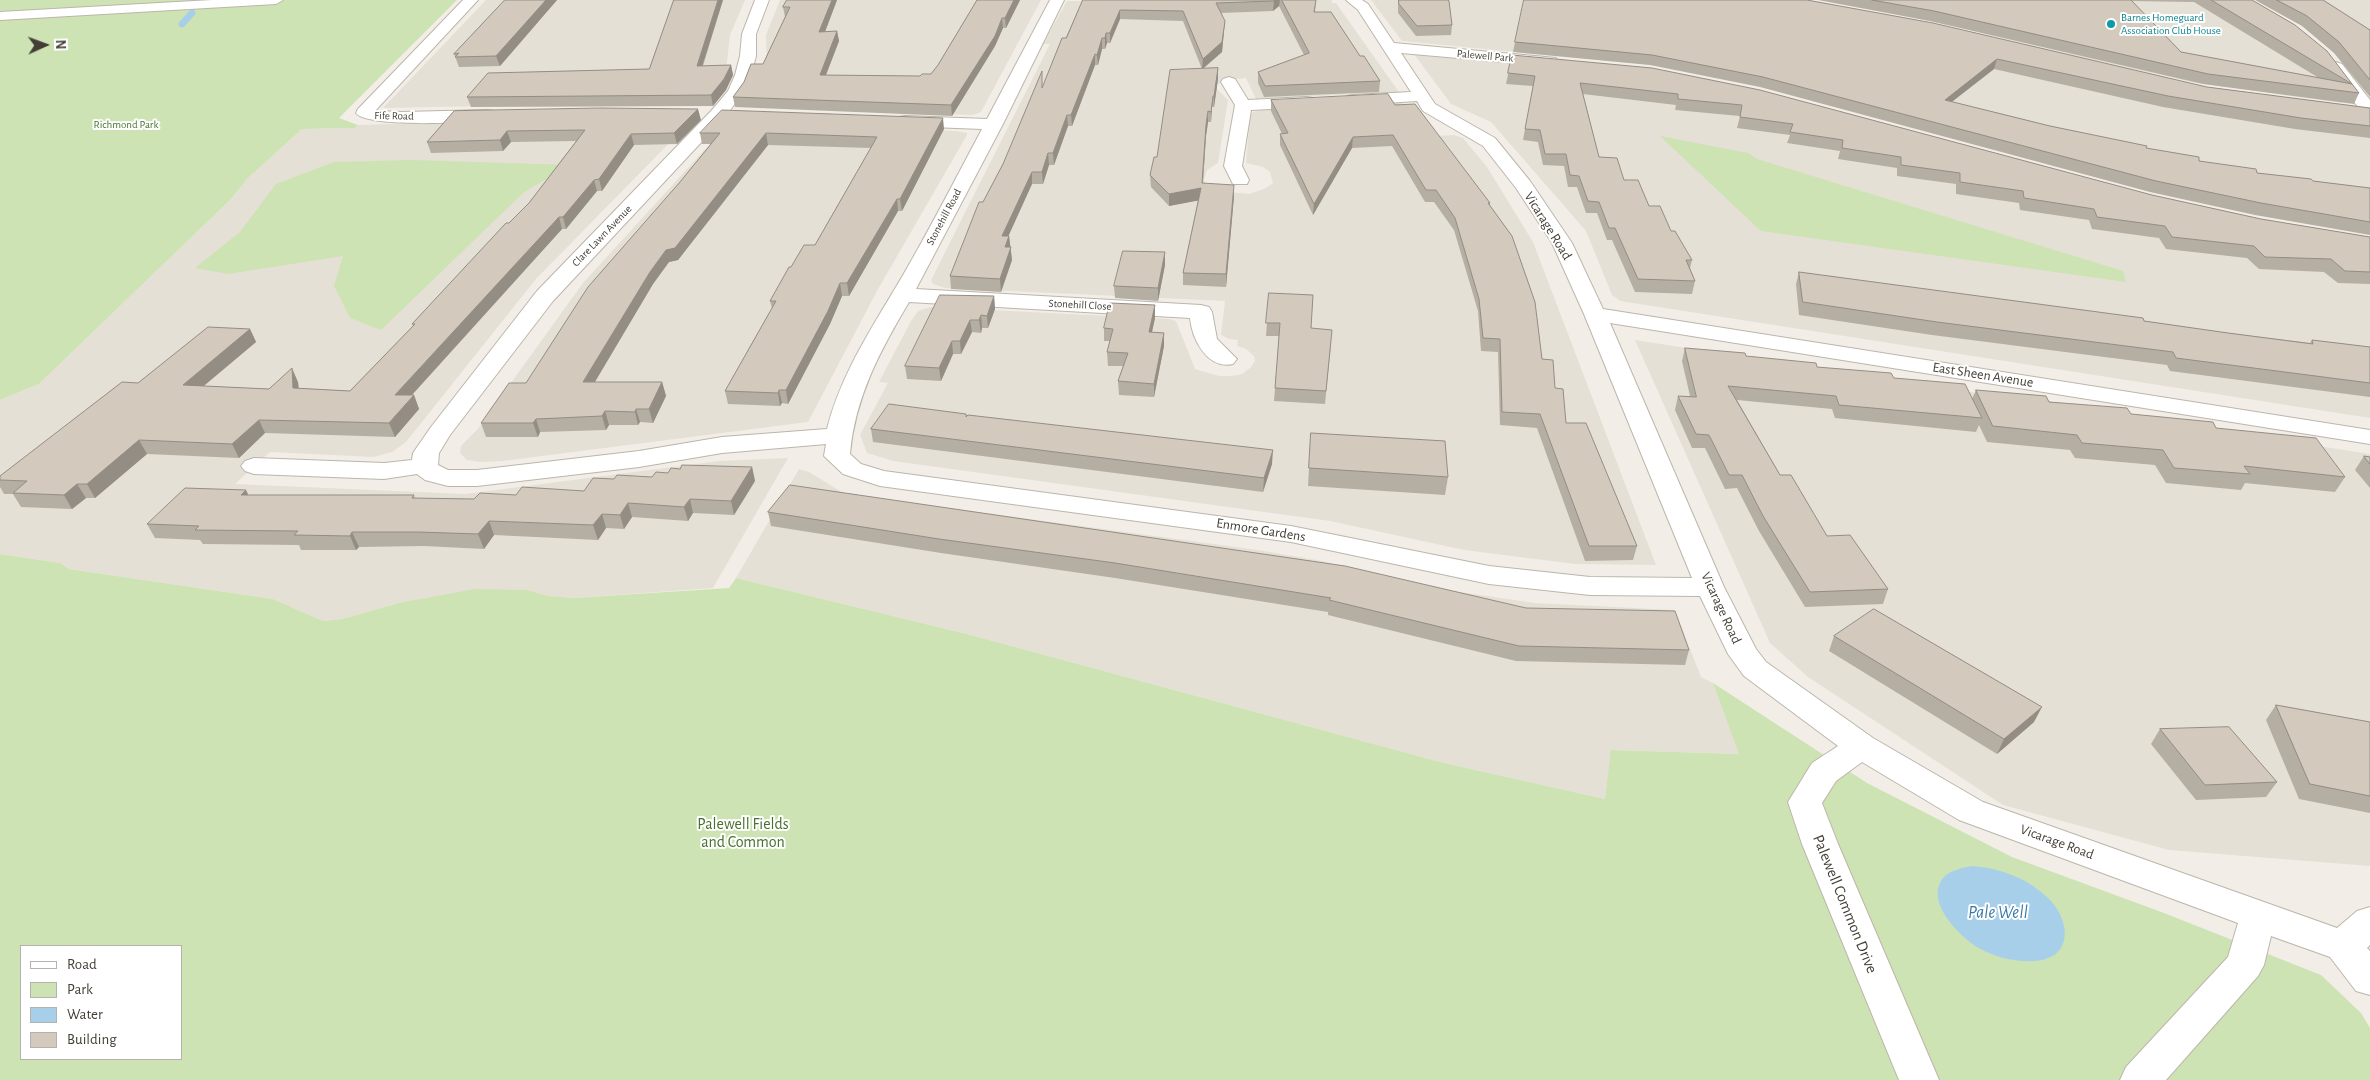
<!DOCTYPE html>
<style>
body{margin:0}
#map{position:relative;width:2370px;height:1080px;overflow:hidden;background:#f2eee7;font-family:"Alegreya Sans",sans-serif}
canvas{display:block}
.legend{position:absolute;left:20px;top:945px;width:162px;height:115px;box-sizing:border-box;background:#fff;border:1px solid #b4b2af;margin:0;padding:6px 9px;list-style:none;font-size:15px;color:#443f36}
.legend li{display:flex;align-items:center;gap:10px;height:25px}
.legend b{width:25px;border:1px solid #b4b2af}
.north{position:absolute;left:20px;top:20px;width:50px;height:50px;-webkit-text-stroke:4px #fff;paint-order:stroke;rotate:88deg;font-size:14px;font-weight:700;line-height:20px;text-align:center;color:#443f36}
.north::after{content:'';display:block;margin:auto;width:18px;height:22px;background:#443f36;clip-path:polygon(50% 0,100% 100%,50% 72%,0 100%)}
</style>
<div id="map">
<canvas width="2370" height="1080"></canvas>
<ul class="legend">
<li><b style="height:6px;background:#fff"></b>Road</li>
<li><b style="height:14px;background:#cde3b3"></b>Park</li>
<li><b style="height:14px;background:#a8cfea"></b>Water</li>
<li><b style="height:14px;background:#d3cabd"></b>Building</li>
</ul>
<div class="north">N</div>
</div>
<script>
const g = document.querySelector('canvas').getContext('2d');
g.lineJoin = 'round';
function fill(path, color) { g.fillStyle = color; g.fill(path, 'evenodd'); }
function stroke(path, color, width, dash) { g.strokeStyle = color; g.lineWidth = width; g.lineCap = dash ? 'butt' : 'round'; g.setLineDash(dash || []); g.stroke(path); }
function drawText(font, color, halo, rows, align = 'center') {
  g.font = font + ' "Alegreya Sans",sans-serif'; g.lineWidth = 4; g.setLineDash([]); g.textBaseline = 'middle'; g.strokeStyle = halo; g.fillStyle = color; for (const [text, x, y, turn = 0] of rows) {
    g.save(); g.translate(x, y); g.rotate((+turn || 0) * Math.PI / 180); g.textAlign = isNaN(turn) ? turn : align; if (halo) g.strokeText(text, 0, 0); g.fillText(text, 0, 0); g.restore();
  }
}
const residential = new Path2D(`
 M486 0H745L730 35 726 71 595 104 383 108Z
 M780 0H1041L981 112 972 115 865 111 767 67 766 35Z
 M1332 0V3H1336L1399 92 1256 99 1246 78 1227 80 1217 84V89L1228 100 1218 163 1207 170 1204 180 1206 184 1221 191 1249 194 1264 189 1273 183 1270 172 1263 167 1246 163 1250 116 1253 112 1261 110 1401 103 1408 105 1436 136 1454 135 1463 138 1487 167 1533 242 1656 565 1575 564 1464 550 1330 521 893 461 867 453 860 435 888 383 879 382 911 321 918 311 931 307 1169 319 1176 321 1195 369 1219 376H1231L1242 374 1251 367 1255 361 1254 356 1246 349 1237 346 1238 340 1229 339 1221 335 1225 301 945 288 933 284 931 280 1050 44H1043L1067 1Z
 M1371 0H1750L2370 122V230L1792 92 1661 66 1402 41Z
 M1826 0H2221L2322 69 2342 103 2196 83 2087 59 1952 26Z
 M2256 0H2370V83L2333 41Z
 M1414 54 1636 75 2370 256V418L1620 301 1612 295 1586 231 1491 122 1451 104Z
 M532 120 688 124 536 279 406 442 392 452 374 457 270 452 235 484 465 494 719 461 788 458 713 588 574 598 549 596 528 590 399 603 342 619 323 621 273 599 69 569 60 563 0 554V400L39 384 230 200 248 178 302 129 355 128 358 125Z
 M741 122 955 131 967 133V135L877 291 808 422 503 461 481 462 467 460 460 453 461 446 477 430 583 283 728 124Z
 M1635 340 2370 454V866L2169 850 2003 805 1808 677 1770 643Z
 M799 469 809 472 845 494 1258 550 1322 561 1413 585 1535 603 1675 610 1701 677 1713 683 1740 754 1612 750 1605 799 1444 763 967 634 736 578Z`);
const green = new Path2D(`
 M0 0H457L339 118 358 125 355 128 302 129 248 178 230 200 39 384 0 400Z
 M1660 136 1748 153 1757 159 2123 271 2126 282 1761 231Z
 M412 160 569 165 523 193 381 330 350 318 334 286 343 256 228 274 195 268 240 232 276 184 334 162Z
 M0 554 60 563 69 569 273 599 323 621 342 619 399 603 475 589 528 590 549 596 574 598 729 588 736 578 967 634 1444 763 1605 799 1611 750 1739 754 1713 683 1867 783 2012 857 2164 913 2321 975 2361 1013 2370 1028V1080H0ZM21 946H181V1059H21Z`);
const water = new Path2D(`
 M1972 866C2000 868 2027 878 2048 898 2071 920 2074 959 2034 961 2015 962 1996 958 1979 948 1960 937 1923 901 1944 877 1951 870 1962 868 1972 866Z`);
const stream = new Path2D(`
 M182 24 192 13`);
const minor = new Path2D(`
 M212 0H283L276 4 0 20V12Z
 M463 0H478L375 111 402 112 488 110 494 111 496 115 494 119C475 123 366 128 356 113L358 109Z
 M755 0H769L756 34V56L751 75 744 92 724 118 553 301 450 435 439 453 438 465 448 470H477L639 451 722 437 827 429C842 370 876 322 906 270 933 223 957 176 982 129L905 126 899 125 896 121 899 117 905 116 987 119 1050 0H1064L1003 124 916 289 1201 305 1209 307 1212 312 1217 339 1237 359 1233 364C1208 370 1192 340 1190 318L909 302C880 351 855 397 850 454L861 464 884 471 1291 526 1489 566 1590 577 1692 578 1584 314 1552 243 1516 188 1483 146 1423 111 1417 101 1353 105 1347 104 1345 100 1347 96 1353 95 1411 92 1358 10 1346 0H1362L1368 4 1394 43 1556 58 1558 61 1556 64 1550 66 1401 53 1435 104 1495 138 1530 181 1572 243 1603 309 2370 430V444L1610 323 1724 587 1756 649 1766 662 1873 738 1983 802 2337 928 2357 911 2370 907V945L2367 948 2370 951V995L2356 991 2330 957 2271 936 2264 965 2258 976 2166 1080H2120L2126 1067 2228 957 2238 923 1959 820 1862 762 1836 781 1822 803 1838 844 1939 1080H1899L1802 844 1788 802 1812 763 1838 746 1744 676 1728 654 1700 596 1590 595 1489 584 1291 542 880 486 843 474 824 456 826 444 722 453 639 467 477 486H448L425 480 417 474 384 479 254 474 245 471 241 466 245 461 254 458 384 463 412 460 413 453 431 427 537 291 712 110 728 91 735 75 740 56 742 34Z
 M2336 62 2342 64 2370 100V116L2364 115 2328 67 2330 64Z
 M1229 77 1235 79 1248 100 1307 97 1313 98 1315 102 1313 106 1307 107 1251 110 1242 166 1249 180 1247 184H1233L1224 166 1235 105 1221 82 1223 79Z`);
const wall = new Path2D(`
 M505 0H557L500 66 459 67 454 54Z
 M674 0H723L703 66 731 65 733 75 726 90 713 106 471 107 467 97 649 69Z
 M787 0H837L825 32 837 31 839 41 826 75 920 76 931 74 938 65 977 0H1020L1006 28H1003L995 46 952 116 735 107 733 97 763 64 785 17 783 7Z
 M1083 0H1316L1315 12 1360 56 1380 81 1379 92 1264 97 1258 83V72L1304 55 1279 6 1273 11 1221 13 1224 31 1222 52 1203 69 1218 68V79L1214 107H1212L1211 122H1208L1206 136 1203 183 1234 196 1226 287 1183 285V273L1198 200 1169 206 1151 187 1150 175 1157 157 1202 69 1183 21 1120 19 1110 43H1107L1105 49H1102L1098 65H1095L1072 126H1068L1054 165H1049L1043 184H1032L1008 236H1009L1012 260 1001 292 951 289 950 276 983 202 1003 164 1043 87Z
 M1398 0H1448L1452 25 1451 35 1416 36 1398 13Z
 M1807 0 2207 87 2370 108V138L2295 129 2163 107 1994 69 1952 102 2050 126 2199 161 2257 173 2313 181 2370 188V235L2255 215 2150 192 1760 87 1650 65 1513 52 1515 42Z
 M1818 0H2252L2295 25 2359 93 2354 104 2203 84 1930 21ZM2131 1 2194 2 2319 78 2181 52Z
 M2255 0H2323L2370 30V97L2334 53 2302 26Z
 M1512 55 2261 219 2370 237V284L2338 283 2324 272 2259 269 2247 258 2166 249 2159 238 2092 229 2089 220 2020 210 2019 203 1956 194V184L1897 176V168L1838 159 1840 151 1787 143 1790 135 1737 128 1740 116 1675 110 1676 105 1583 94 1599 157 1624 180 1649 206 1671 231 1692 260 1690 268 1695 281 1692 294 1635 292 1612 240H1607L1597 213H1586L1577 187H1568L1564 166 1543 165 1538 142 1523 140 1533 86 1506 84Z
 M1271 100 1395 105 1490 203V205L1542 359 1555 388 1566 423 1637 546 1633 560 1585 561 1537 428 1500 425 1498 352 1481 351 1478 311 1454 230 1434 202H1425L1392 146 1352 148 1313 215 1280 145V134H1282L1271 111Z
 M454 111 701 120 677 144 634 145 602 191H597L566 229H562L412 395H414L419 409 395 437 265 433 239 458 147 454 95 498H86L72 509 21 507 13 494H4L0 487V476L138 383 250 329 256 342 204 386 269 389 298 382 299 388 350 391 413 326 412 324 529 203 576 141 511 142 503 151 431 153 427 142Z
 M944 129 902 211H898L849 296H842L830 324 788 404 782 403 780 406 728 404 725 391 772 308 770 301 791 267 815 245 871 148 768 145 678 260 669 262 653 284 595 382H662L666 396 653 423 640 422 638 425H609L606 430 540 432 538 437H486L481 423 526 383 680 182 711 144H702L700 133Z
 M1165 265 1158 301 1115 298 1114 286Z
 M1799 272 2228 333 2310 343 2312 340 2370 347V397L2170 371 2167 365 1932 335 1799 315 1796 284Z
 M1269 293 1311 328 1331 343 1325 404 1274 401 1279 336H1266Z
 M994 296 995 309 988 328H982L981 333 972 332 961 354H953L941 381 907 379 905 366Z
 M1155 305V318L1152 332 1164 333V346L1154 397 1119 395 1118 381 1123 366H1108L1107 352 1110 341H1104V328Z
 M1685 348 1894 378 1972 399 1976 390 2216 428 2345 477 2335 492 2245 483 2241 490 2166 483 2155 465 2075 458 2070 450 1987 442 1979 425 1976 432 1835 418 1832 409 1737 400 1780 475 1827 536 1888 589 1883 604 1805 607 1759 531 1737 488 1725 489 1705 448H1692L1675 410 1678 396H1690L1682 361Z
 M966 414 967 416 1272 464 1263 492 873 442 871 429Z
 M1311 433 1448 477 1445 495 1308 486Z
 M2364 456 2370 457V488L2355 470Z
 M752 467 755 481 734 515 693 513 688 521 632 517 624 529 606 528 598 540 494 535 484 549 424 546 359 547 356 550H301L299 545 203 544 200 540 155 538 147 524 249 495H414L415 499H474L516 495 584 491 614 479 652 477 668 473Z
 M790 485 1689 650 1685 665 1516 661 1328 615V612L1115 578 941 553 771 526 768 512Z
 M1834 636 2034 722 1997 754 1829 651Z
 M2276 705 2370 722V813L2299 799 2266 720Z
 M2160 729 2277 782 2266 797 2196 800 2151 744Z`);
const shadedWall = new Path2D(`
 M546 0H557L500 66 496 56Z
 M718 0H723L699 76 697 66Z
 M832 0H837L821 42 819 32Z
 M1014 0H1020L1006 28 1005 18Z
 M1275 0H1280L1279 6 1273 11 1274 1Z
 M1120 10V19L1110 43V33Z
 M1002 18 1003 28 995 46 952 116 951 105Z
 M1225 21 1224 31 1222 52 1202 69 1203 59Z
 M837 31 839 41 822 85 820 75Z
 M1106 33 1107 43 1105 49V38Z
 M1102 38V49L1098 65 1097 55Z
 M1095 54V65L1072 126 1071 115Z
 M1997 59 1994 69 1941 110 1945 100Z
 M731 65 733 75 726 90 713 106 711 95Z
 M1218 68V79L1214 107V96Z
 M1213 96 1212 107 1211 122V112Z
 M698 109 701 120 677 144 674 133Z
 M1208 111V122L1206 136 1202 195 1206 125Z
 M1067 115 1068 126 1054 165 1053 153Z
 M943 118 944 129 902 211 900 199Z
 M507 131 511 142 503 151 500 140Z
 M766 133 768 145 678 260 669 262 653 284 587 395 583 382 650 272 666 250Z
 M631 134 634 145 602 191 599 179Z
 M1353 137 1352 148 1313 215 1314 204Z
 M1048 153 1049 165 1043 184 1042 172Z
 M1032 172V184L1003 248 1002 236Z
 M594 180 597 191 566 229 563 217Z
 M1234 185V196L1226 287V274Z
 M1201 188V200L1169 206V194Z
 M897 199 898 211 849 296 847 283Z
 M559 217 562 229 400 408 395 395Z
 M1009 236 1012 260 1001 292 1000 279 1005 247Z
 M1165 252V265L1158 301V288Z
 M840 283 842 296 830 324 788 404 786 390Z
 M994 296 995 309 988 328 987 316Z
 M1155 305V318L1149 345V332Z
 M981 315 982 328 981 333 979 320Z
 M970 320 972 332 961 354 960 341Z
 M250 329 256 342 189 398 183 385Z
 M1164 333V346L1154 397V384Z
 M952 341 953 354 941 381 939 368Z
 M292 368 298 382 299 401 293 388Z
 M662 382 666 396 653 423 649 409Z
 M779 390 782 403 780 406 778 393Z
 M414 395 419 409 395 437 389 423Z
 M636 409 640 422 638 425 635 412Z
 M605 411 609 425 606 430 602 416Z
 M536 419 540 432 538 437 533 423Z
 M259 420 265 433 239 458 232 444Z
 M139 440 147 454 95 498 87 484Z
 M1273 450 1272 464 1263 492 1264 478Z
 M752 467 755 481 734 515 731 501Z
 M77 484 86 498 72 509 64 495Z
 M246 490 253 504 241 495Z
 M690 499 693 513 688 521 684 507Z
 M628 503 632 517 624 529 620 515Z
 M602 514 606 528 598 540 593 525Z
 M489 521 494 535 484 549 478 534Z
 M352 532 359 547 356 550 350 536Z
 M2042 707 2034 722 1997 754 2004 739Z`);
const building = new Path2D(`
 M505 0H546L496 56 455 57 459 53 454 54Z
 M674 0H718L697 66 731 65 724 79 711 95 467 97 488 73 649 69Z
 M787 0H832L819 32 837 31 820 75 920 76 922 74H931L938 65 977 0H1014L1005 18H1002L995 36 951 105 733 97 744 82 751 64H763L790 7H783Z
 M1083 0H1275L1274 1 1216 3 1225 21 1222 42 1203 59 1183 11 1120 10 1110 33H1106L1105 38H1102L1097 55 1095 54 1071 115H1067L1053 153H1048L1042 172H1032L1002 236H1009L1005 247H1011L1000 279 950 276 979 202H983L1003 164 1042 71V88L1062 38H1066Z
 M1282 0H1316L1314 12H1331L1360 56H1364L1380 81 1265 86 1258 72 1309 53Z
 M1399 0H1448L1449 1 1452 25 1417 26 1399 4Z
 M1524 0H1807L1933 23 2207 87 2370 108V126L2301 118 2168 96 1997 59 1945 100 2050 126 2147 146 2146 148 2199 157V161L2256 169 2257 173 2311 179 2313 181 2370 188V222L2261 203 2156 181 1763 77 1652 55 1515 42Z
 M1872 0H2131L2181 52 2352 84 2211 0H2252L2295 25 2327 51 2359 93 2208 74 1934 11Z
 M2277 0H2323L2370 30V80L2339 42 2307 16Z
 M1512 55 1652 68 1760 90 2152 195 2261 219 2370 237V272L2345 271 2331 259 2265 257 2254 246 2172 237 2165 226 2097 217 2094 209 2024 198 2023 191 1960 182V173L1901 165V157L1842 148 1843 140 1790 132 1793 124 1740 117 1742 105 1678 99V94L1580 83 1599 157 1617 158 1624 180H1638L1649 206H1660L1671 231H1675L1692 260H1686L1695 281 1638 279 1615 228H1609L1599 202 1588 201 1579 176 1570 175 1566 154H1545L1540 130 1525 129 1535 76 1508 73Z
 M1218 68 1214 96H1213L1211 112 1208 111 1206 125 1202 183 1234 185 1226 274 1183 273 1201 188 1169 194 1150 175 1154 157H1157L1170 70Z
 M1388 94 1395 105 1415 104 1490 203H1488L1512 236 1535 302 1542 359 1553 360 1555 388 1563 389 1566 423H1586L1637 546H1589L1540 414 1502 412 1500 339 1483 338 1479 299 1455 218 1436 190H1426L1393 135 1353 137 1314 204 1280 134 1288 133 1271 100Z
 M599 108 698 109 674 133 631 134 599 179 594 180 563 217H559L395 395H414L389 423 259 420 232 444 139 440 87 484H77L64 495 13 493 27 481 0 480V476L122 382 138 383 208 327 250 329 183 385 269 389 292 368 293 388 350 391 415 324H412L506 223H509L529 203 585 130 507 131 500 140 427 142 454 111Z
 M722 110 943 118 900 199H897L847 283H840L828 311 786 390H779L778 393 725 391 776 301H770L789 267H791L804 245H815L877 137 766 133 675 248 666 250 650 272 583 382H662L649 409H636L635 412 605 411 602 416 536 419 533 423H481L509 383H526L588 287 680 182 720 133H700Z
 M1123 251 1165 252 1158 288 1114 286Z
 M1799 272 2143 318 2144 321 2228 333 2313 344 2312 340 2370 347V383L2176 358 2173 352 1937 322 1803 302Z
 M1269 293 1313 295 1311 328 1332 330 1326 391 1275 388 1280 323H1266Z
 M940 295 994 296 987 316 981 315 979 320H970L960 341H952L939 368 905 366Z
 M1110 303 1155 305 1149 332 1164 333 1154 384 1118 381 1128 353 1107 352 1113 329 1104 328Z
 M1685 348 1745 353 1746 356 1816 363 1817 367 1891 373 1894 378 1965 384 1982 418 1839 405 1836 396 1728 386 1780 475H1791L1827 536 1850 535 1888 589 1810 592 1763 516 1742 475H1729L1709 435 1696 434 1678 396 1696 397Z
 M1976 390 2046 396 2049 402 2127 408 2131 414 2213 422 2216 428 2316 438 2345 477 2244 466 2250 474 2174 468 2163 450 2082 443 2077 435 1993 426Z
 M889 404 966 414V417L968 415 1273 450 1264 478 871 429Z
 M1311 433 1445 441 1448 477 1309 468Z
 M2364 456 2370 457V464Z
 M682 465 752 467 731 501 690 499 684 507 628 503 620 515 602 514 593 525 489 521 478 534 418 532H352L350 536 294 535 298 531 195 530 199 526 147 524 185 488 246 490 241 495H414L412 498 474 499 480 493 516 495 522 487 584 491 593 478 614 479 617 475 652 477 656 472 668 473 671 468 680 469Z
 M790 485 1345 566 1526 608 1675 611 1689 650 1519 646 1329 600 1331 598 1115 563 939 539 768 512Z
 M1874 609 2042 707 2004 739 1834 636Z
 M2276 705 2370 722V796L2310 784Z
 M2229 727 2277 782 2205 785 2160 729Z`);
const markers = [
 [2111,24,5,"#0f9aa8"]
];
const farCulturenames = [
 ["Barnes Homeguard",2121,18],
 ["Association Club House",2121,31]
];
const farStreetnames = [
 ["Palewell Park",1485,56,5],
 ["Fife Road",394,116,1],
 ["Stonehill Road",944,217,-62],
 ["Clare Lawn Avenue",602,236,-46],
 ["Stonehill Close",1080,305,3]
];
const farParknames = [
 ["Richmond Park",126,125]
];
const streetNames = [
 ["Vicarage Road",1548,226,58],
 ["East Sheen Avenue",1983,375,9],
 ["Enmore Gardens",1261,530,9],
 ["Vicarage Road",1721,608,65],
 ["Vicarage Road",2057,842,20]
];
const nearParknames = [
 ["Palewell Fields",743,824],
 ["and Common",743,842]
];
const nearStreetnames = [
 ["Palewell Common Drive",1845,904,68]
];
const nearWaternames = [
 ["Pale Well",1998,913]
];
fill(residential, '#e5e0d5');
fill(green, '#cde3b3');
fill(water, '#a8cfea');
stroke(stream, '#a8cfea', 7);
stroke(minor, '#bcb6aa', 2);
fill(minor, '#fff');
fill(wall, '#b5aea3');
fill(shadedWall, '#948d84');
fill(building, '#d3cabd');
stroke(building, '#948d84', 1);
for (const [x, y, r, color] of markers) { const dot = new Path2D(); dot.arc(x, y, r, 0, 2 * Math.PI); g.fillStyle = color; g.fill(dot); stroke(dot, '#fff', 2); }
drawText('11px', '#0d838f', '#fff', farCulturenames, 'left');
drawText('11px', '#443f36', '#fff', farStreetnames);
drawText('11px', '#48712e', '#fff', farParknames);
drawText('14px', '#443f36', '#fff', streetNames);
drawText('16px', '#48712e', '#fff', nearParknames);
drawText('16px', '#443f36', '#fff', nearStreetnames);
drawText('italic 18px', '#3879a7', '#fff', nearWaternames);
</script>
